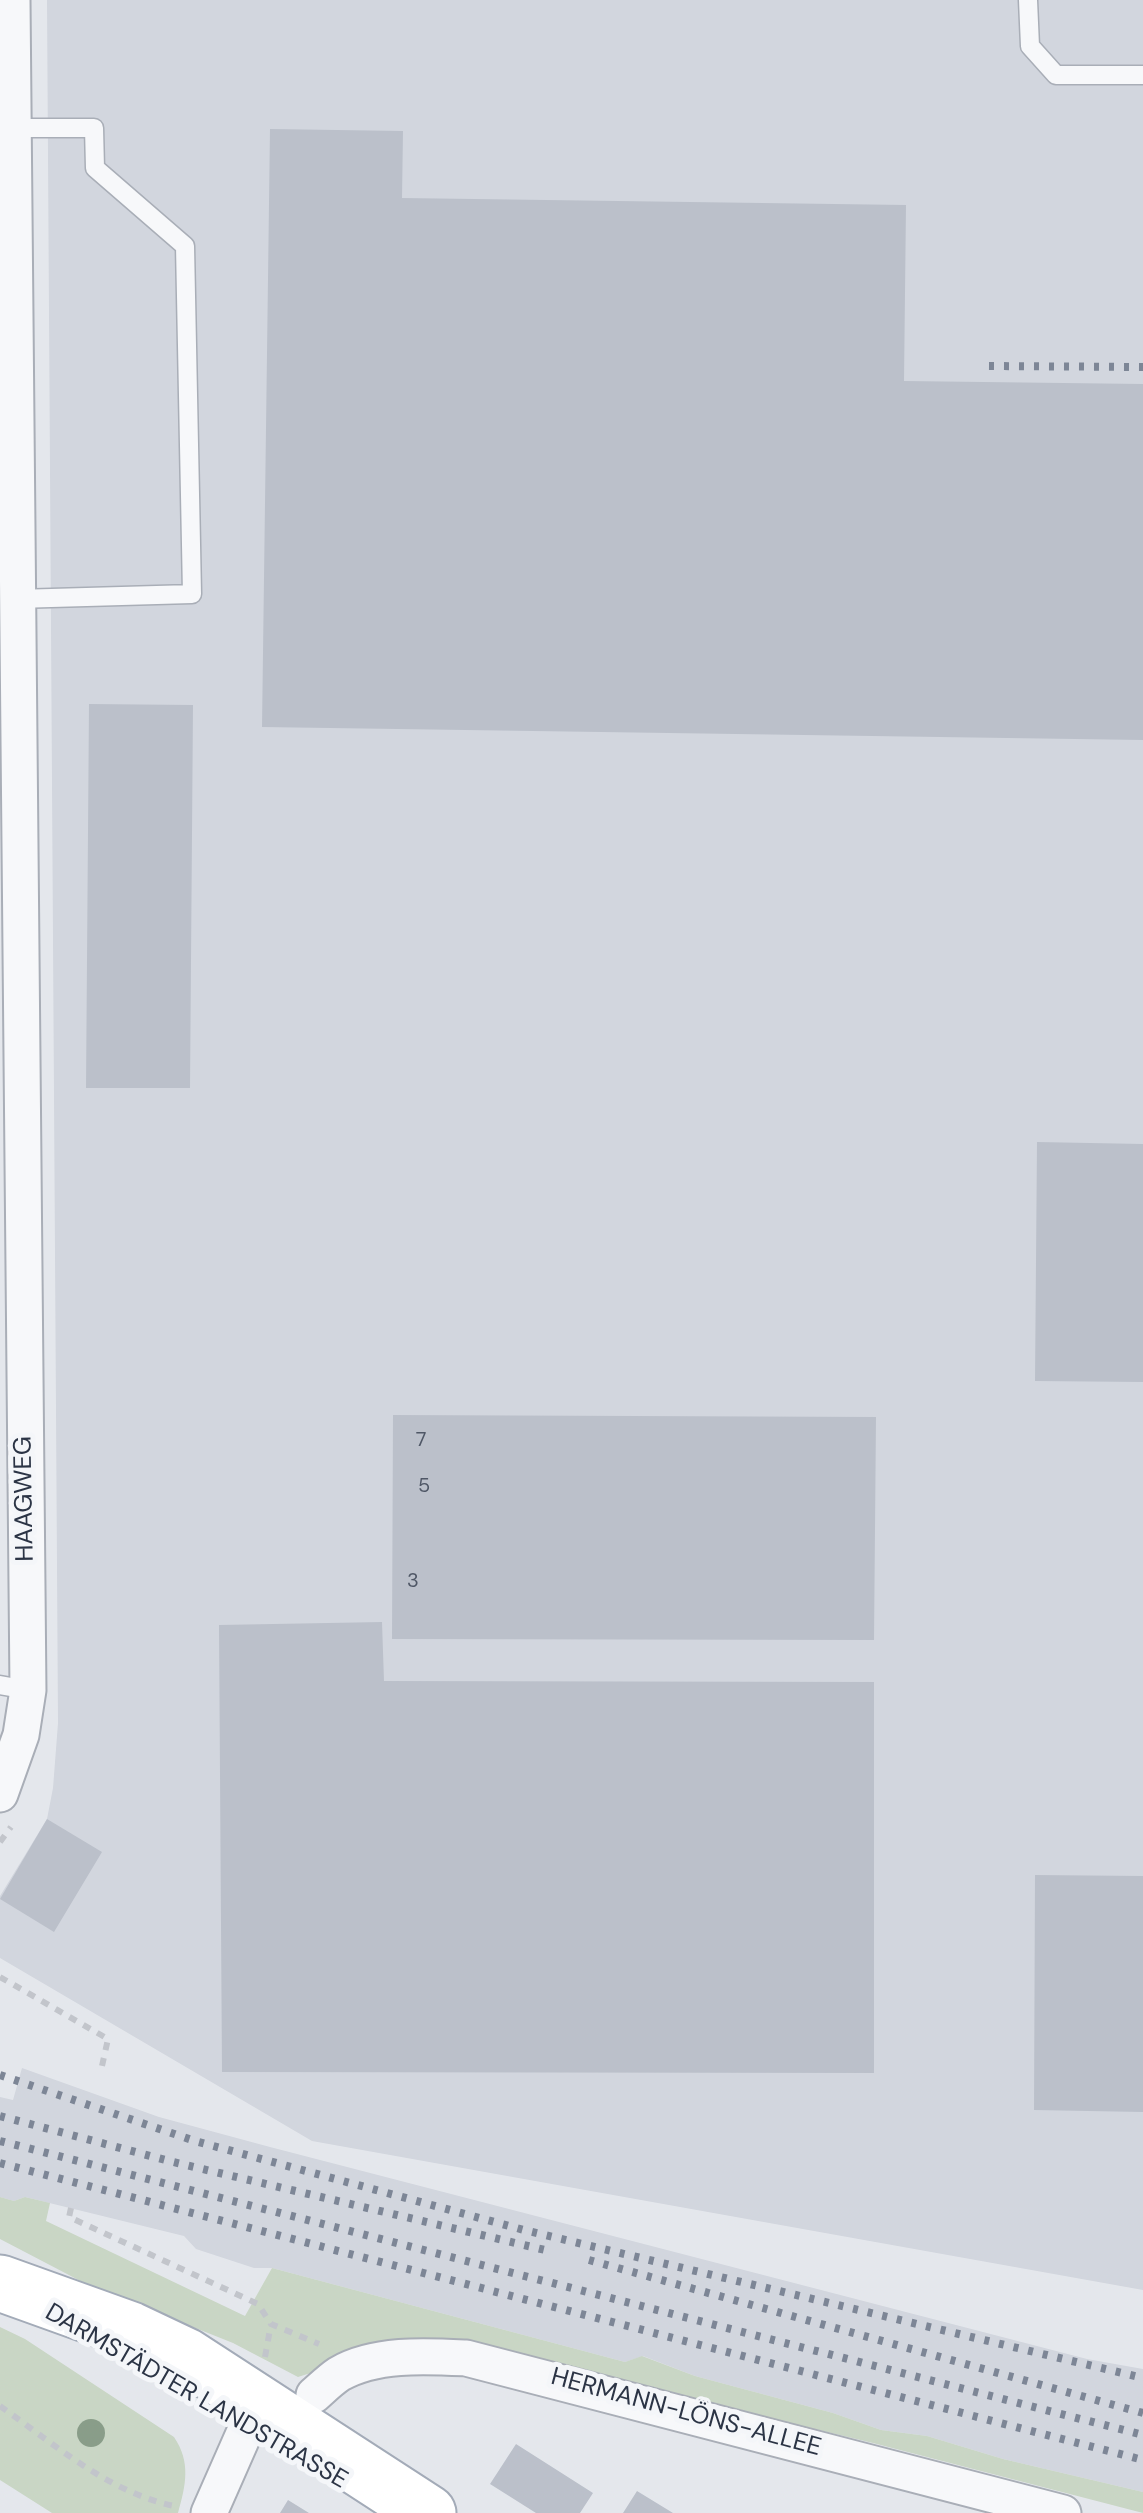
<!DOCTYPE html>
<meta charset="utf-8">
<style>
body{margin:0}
canvas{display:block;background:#e4e7ec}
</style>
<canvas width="1143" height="2513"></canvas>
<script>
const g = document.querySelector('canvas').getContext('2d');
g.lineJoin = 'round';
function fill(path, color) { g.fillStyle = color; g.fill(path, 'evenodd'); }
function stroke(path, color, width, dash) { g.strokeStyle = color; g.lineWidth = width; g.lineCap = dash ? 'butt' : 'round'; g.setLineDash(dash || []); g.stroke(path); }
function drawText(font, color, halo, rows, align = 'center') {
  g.font = font + ' "DM Sans",sans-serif'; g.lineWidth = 10; g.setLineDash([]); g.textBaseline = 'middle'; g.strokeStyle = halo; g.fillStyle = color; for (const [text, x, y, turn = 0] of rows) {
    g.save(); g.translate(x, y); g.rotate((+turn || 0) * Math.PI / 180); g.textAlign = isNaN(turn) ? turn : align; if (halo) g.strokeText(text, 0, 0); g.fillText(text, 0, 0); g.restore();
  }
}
const built = new Path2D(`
 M47 0H1143V2290L312 2141 0 1958V1896L47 1819 53 1788 58 1723Z
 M22 2068 159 2117 270 2147 1087 2359 1143 2369V2492L1003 2459 927 2436 881 2430 833 2413 695 2376 643 2356 625 2362 272 2268H254L196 2249 184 2236 25 2197 14 2201 0 2197V2097L13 2100Z`);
const green = new Path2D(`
 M0 2197 14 2201 25 2197 50 2203 46 2221 245 2316 272 2268 625 2362 642 2356 695 2376 833 2413 881 2430 927 2436 1003 2459 1143 2492V2513L873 2443 495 2352 320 2370 298 2377 233 2343 90 2286 0 2239Z
 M0 2327 25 2339 174 2437C191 2462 186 2485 178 2513H52L0 2480Z`);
const building = new Path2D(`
 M270 129 403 131 402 198 906 205 904 381 1143 384V740L262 727Z
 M89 704 193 705 190 1088H86Z
 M1037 1142 1143 1144V1382L1035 1381Z
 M393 1415 876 1417 874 1640 392 1639Z
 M382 1622 384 1681 874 1682V2073L222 2072 219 1625Z
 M47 1819 102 1852 54 1932 0 1899Z
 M1035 1875 1143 1876V2112L1034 2110Z
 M516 2444 593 2493 580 2513H536L490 2484Z
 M637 2491 673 2513H623Z
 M288 2500 309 2513H280Z`);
const path = new Path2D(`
 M0 1842 11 1827
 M0 1977 108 2039 102 2066
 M71 2208 69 2217 258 2304 271 2324 319 2344
 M265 2357 271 2324
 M0 2406C54 2444 108 2492 174 2506`);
const service = new Path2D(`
 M1028 0 1030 46 1056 75H1143
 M13 128H94L95 168 185 246 192 594 16 599
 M0 1685 28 1690`);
const minor = new Path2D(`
 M0 1794 21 1735 28 1690 12 0
 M314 2395C322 2388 330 2380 339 2374 375 2353 426 2356 466 2358L1063 2513
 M209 2513 257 2404`);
const primary = new Path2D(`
 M0 2283 131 2330 186 2356 428 2513`);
const rail = new Path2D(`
 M989 366 1143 367
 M0 2075 195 2141 524 2230 1143 2378
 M0 2116 173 2162 545 2250
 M0 2141 1143 2435
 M0 2163 1143 2460
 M589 2260 1143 2413`);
const trees = [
 [91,2433]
];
const numberNames = [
 ["7",421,1441],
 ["5",424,1487],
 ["3",413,1582]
];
const streetNames = [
 ["HAAGWEG",25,1499,-91],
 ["DARMSTÄDTER LANDSTRASSE",196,2397,30],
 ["HERMANN-LÖNS-ALLEE",686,2413,15]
];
fill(built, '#d2d6de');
fill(green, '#c9d6c5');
fill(building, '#bbc0ca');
stroke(service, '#a9aeb7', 21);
stroke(minor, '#a9aeb7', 39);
stroke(primary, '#a3abb8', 59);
stroke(path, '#c2c5cb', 6, [8, 8]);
stroke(service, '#f7f8fa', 18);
stroke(minor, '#f7f8fa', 35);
stroke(primary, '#fff', 55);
stroke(rail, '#7d8696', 8, [5, 10]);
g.fillStyle = '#899d89';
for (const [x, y] of trees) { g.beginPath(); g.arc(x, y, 14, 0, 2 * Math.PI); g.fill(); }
drawText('20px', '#4f5766', null, numberNames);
drawText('25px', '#2b3445', '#f4f6f9', streetNames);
</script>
